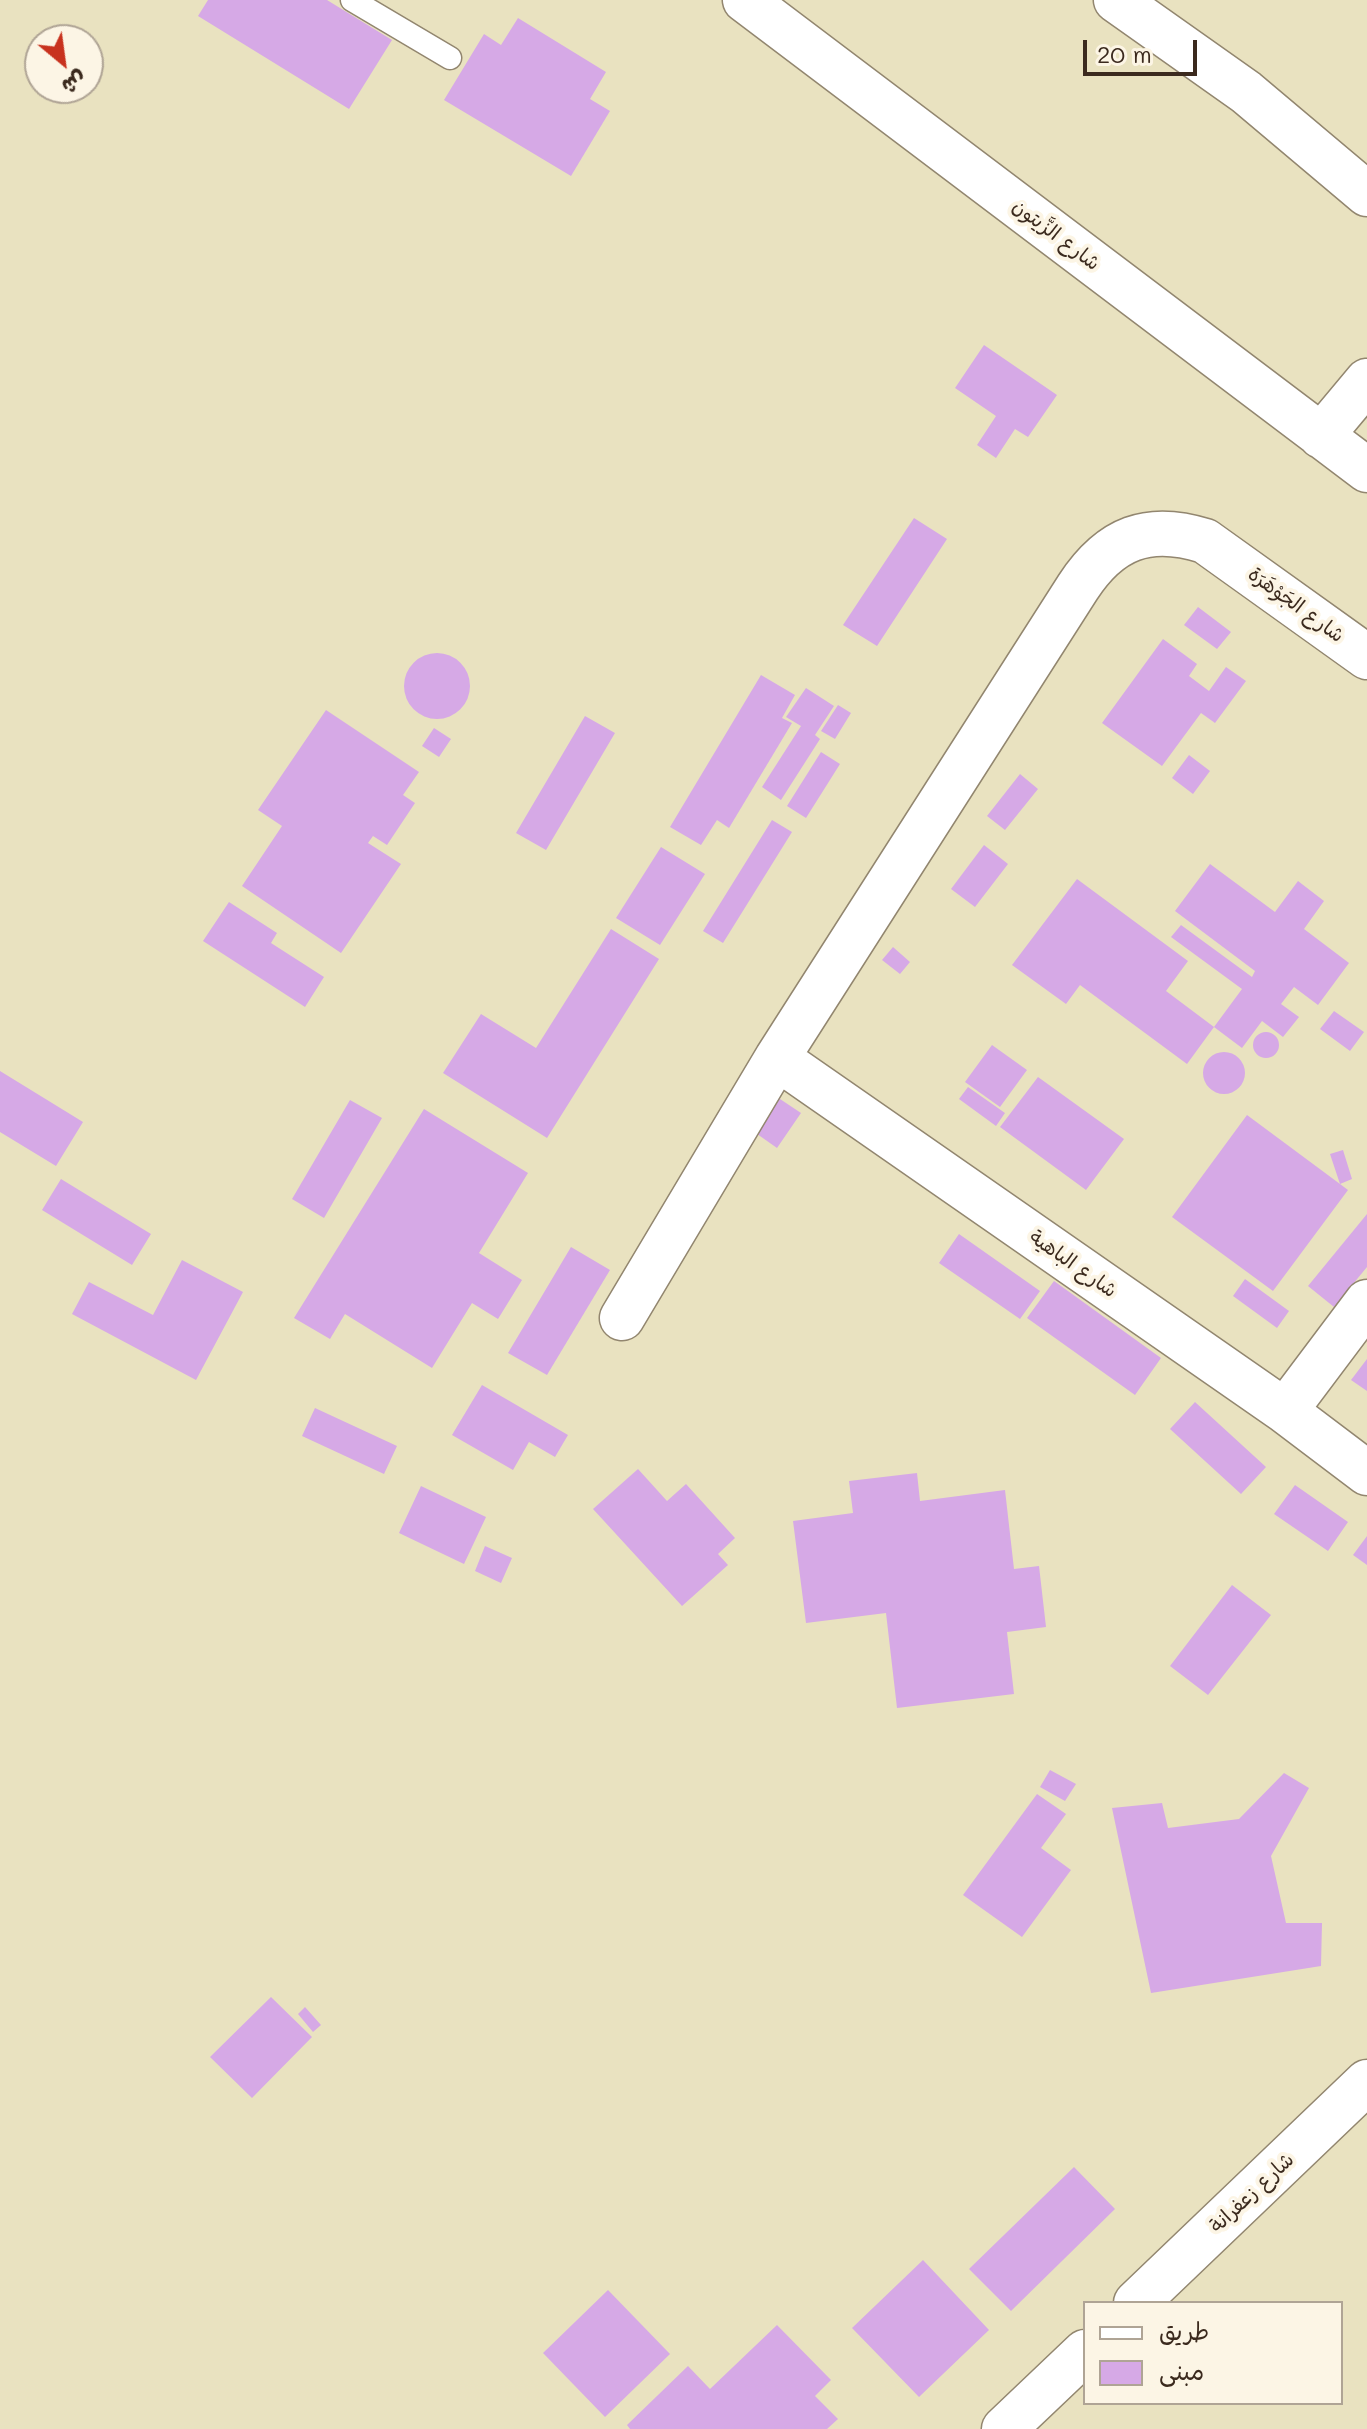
<!DOCTYPE html>
<meta charset="utf-8">
<style>
body{margin:0}
#map{position:relative;width:1367px;height:2429px;overflow:hidden;background:#e9e2c0;font-family:Mali,"Playpen Sans Arabic",sans-serif}
canvas{display:block}
.legend{position:absolute;left:1083px;top:2301px;width:260px;height:104px;box-sizing:border-box;background:#fcf5e5;border:2px solid #afa495;margin:0;padding:10px 14px;list-style:none;font-size:24px;color:#3b2a1e}
.legend li{display:flex;align-items:center;gap:16px;height:40px}
.legend b{width:40px;border:2px solid #afa495}
.north{position:absolute;left:24px;top:24px;width:80px;height:80px;box-sizing:border-box;background:#fcf5e5;border:2px solid #afa495;border-radius:50%;rotate:151deg;font-size:22px;font-weight:700;line-height:32px;text-align:center;color:#3b2a1e}
.north::after{content:'';display:block;margin:auto;width:28px;height:36px;background:#c8321e;clip-path:polygon(50% 0,100% 100%,50% 72%,0 100%)}
.scale{position:absolute;left:1083px;top:40px;width:114px;height:36px;box-sizing:border-box;border:4px solid #3b2a1e;border-top:0;padding-left:10px;font-size:24px;line-height:28px;white-space:nowrap;color:#3b2a1e;-webkit-text-stroke:6px #fcf5e5;paint-order:stroke}
</style>
<div id="map">
<canvas width="1367" height="2429"></canvas>
<ul class="legend">
<li><b style="height:10px;background:#fff"></b>طريق</li>
<li><b style="height:22px;background:#d6a9e6"></b>مبنى</li>
</ul>
<div class="north">ش</div>
<div class="scale">20 m</div>
</div>
<script>
const g = document.querySelector('canvas').getContext('2d');
g.lineJoin = 'round';
function fill(path, color) { g.fillStyle = color; g.fill(path, 'evenodd'); }
function stroke(path, color, width, dash) { g.strokeStyle = color; g.lineWidth = width; g.lineCap = dash ? 'butt' : 'round'; g.setLineDash(dash || []); g.stroke(path); }
function drawText(font, color, halo, rows, align = 'center') {
  g.font = font + ' Mali,"Playpen Sans Arabic",sans-serif'; g.lineWidth = 8; g.setLineDash([]); g.textBaseline = 'middle'; g.strokeStyle = halo; g.fillStyle = color; for (const [text, x, y, turn = 0] of rows) {
    g.save(); g.translate(x, y); g.rotate((+turn || 0) * Math.PI / 180); g.textAlign = isNaN(turn) ? turn : align; if (halo) g.strokeText(text, 0, 0); g.fillText(text, 0, 0); g.restore();
  }
}
const building = new Path2D(`
 M208 0H327L392 40 349 109 198 16Z
 M518 18 606 72 590 99 610 111 571 176 444 100 484 34 501 45Z
 M984 345 1057 395 1028 437 1015 429 996 458 977 445 996 416 955 388Z
 M914 518 947 539 877 646 843 625Z
 M1198 607 1231 632 1217 649 1184 625Z
 M1163 639 1197 664 1189 676 1209 691 1226 667 1246 681 1215 723 1201 713 1162 766 1102 723Z
 M404 686a33 33 0 1 1 66 0a33 33 0 1 1-66 0Z
 M761 675 795 695 782 718 792 723 729 828 717 820 701 845 670 827Z
 M806 688 834 706 815 735 820 739 781 800 762 787 801 726 786 717Z
 M838 705 851 713 835 739 821 731Z
 M326 710 419 772 403 795 415 803 387 845 373 836 368 843 401 864 341 953 242 886 282 826 258 810Z
 M585 716 615 733 546 850 516 833Z
 M434 728 451 739 439 757 422 746Z
 M821 752 840 764 806 818 787 806Z
 M1189 755 1210 771 1193 794 1172 778Z
 M1020 774 1038 789 1005 830 987 816Z
 M772 820 792 832 723 943 703 931Z
 M984 845 1008 864 975 907 951 889Z
 M661 847 705 874 660 945 616 918Z
 M1210 864 1275 912 1298 881 1324 901 1304 929 1349 963 1318 1005 1294 987 1281 1004 1299 1017 1283 1037 1262 1021 1242 1048 1214 1027 1242 989 1171 937 1181 925 1252 977 1255 971 1175 911Z
 M1077 879 1188 961 1166 991 1214 1027 1187 1064 1080 985 1066 1004 1012 965Z
 M229 902 277 933 271 943 324 977 305 1007 203 941Z
 M611 929 659 959 547 1138 443 1073 481 1014 536 1048Z
 M893 947 910 962 900 974 882 960Z
 M1334 1011 1364 1032 1350 1051 1320 1029Z
 M1253 1045a13 13 0 1 1 26 0a13 13 0 1 1-26 0Z
 M992 1045 1027 1070 1000 1107 965 1082Z
 M1203 1073a21 21 0 1 1 42 0a21 21 0 1 1-42 0Z
 M0 1071 83 1122 56 1166 0 1132Z
 M1038 1077 1124 1139 1086 1190 1000 1127Z
 M968 1087 1005 1113 996 1126 959 1099Z
 M774 1095 801 1113 777 1148 750 1129Z
 M350 1100 382 1118 324 1218 292 1199Z
 M424 1109 528 1173 479 1253 522 1280 498 1319 472 1303 432 1368 345 1314 330 1339 294 1318Z
 M1247 1115 1340 1184 1330 1154 1343 1150 1352 1179 1340 1184 1348 1190 1273 1291 1172 1217Z
 M61 1179 151 1234 132 1265 42 1210Z
 M1367 1214V1267L1334 1307 1308 1286Z
 M959 1234 1040 1291 1020 1319 939 1263Z
 M571 1247 610 1270 547 1375 508 1353Z
 M182 1260 243 1292 196 1380 72 1314 89 1282 153 1315Z
 M1245 1279 1289 1311 1277 1328 1233 1296Z
 M1054 1281 1161 1358 1135 1395 1027 1318Z
 M1367 1359V1391L1351 1380Z
 M482 1385 568 1435 555 1457 529 1442 513 1470 452 1435Z
 M1195 1402 1266 1467 1241 1494 1170 1429Z
 M315 1408 397 1446 384 1474 302 1436Z
 M638 1469 667 1501 686 1484 735 1538 718 1554 728 1565 682 1606 593 1509Z
 M917 1473 920 1501 1005 1490 1014 1569 1039 1566 1046 1627 1007 1632 1014 1694 897 1708 886 1613 806 1623 793 1521 853 1513 849 1481Z
 M1295 1485 1348 1522 1328 1551 1274 1514Z
 M421 1486 486 1517 464 1564 399 1533Z
 M1367 1536V1565L1353 1555Z
 M485 1546 512 1558 501 1583 475 1571Z
 M1232 1585 1271 1615 1208 1695 1170 1666Z
 M1050 1770 1076 1784 1065 1801 1040 1787Z
 M1284 1773 1309 1788 1271 1856 1286 1923H1322L1321 1966 1151 1993 1112 1808 1162 1803 1168 1828 1239 1819Z
 M1037 1794 1066 1814 1041 1848 1071 1870 1022 1937 963 1895Z
 M271 1997 312 2037 252 2098 210 2057Z
 M305 2007 321 2025 313 2032 298 2014Z
 M1074 2167 1115 2209 1011 2311 969 2269Z
 M923 2260 989 2330 919 2397 852 2328Z
 M608 2290 670 2354 605 2417 543 2353Z
 M777 2325 831 2380 815 2396 838 2419 827 2429H630L627 2425 688 2366 710 2389Z`);
const lane = new Path2D(`
 M352 0 450 58`);
const street = new Path2D(`
 M745 0 1367 470
 M1116 0 1246 92 1367 194
 M1321 436 1367 381
 M777 1058 1285 1411 1367 1473
 M622 1318 777 1058 1078 587C1110 538 1148 523 1205 541L1367 657
 M1285 1411 1367 1302
 M1136 2303 1367 2082
 M1004 2429 1085 2352`);
const streetNames = [
 ["شارع الزَّيتون",1056,235,37],
 ["شارع الجَوْهَرَة",1296,605,36],
 ["شارع الباهية",1073,1264,35],
 ["شارع زعفرانة",1252,2193,-43]
];
fill(building, '#d6a9e6');
stroke(lane, '#92866f', 25);
stroke(street, '#92866f', 47);
stroke(lane, '#fff', 22);
stroke(street, '#fff', 44);
drawText('20px', '#3b2a1e', '#fcf5e5', streetNames);
</script>
